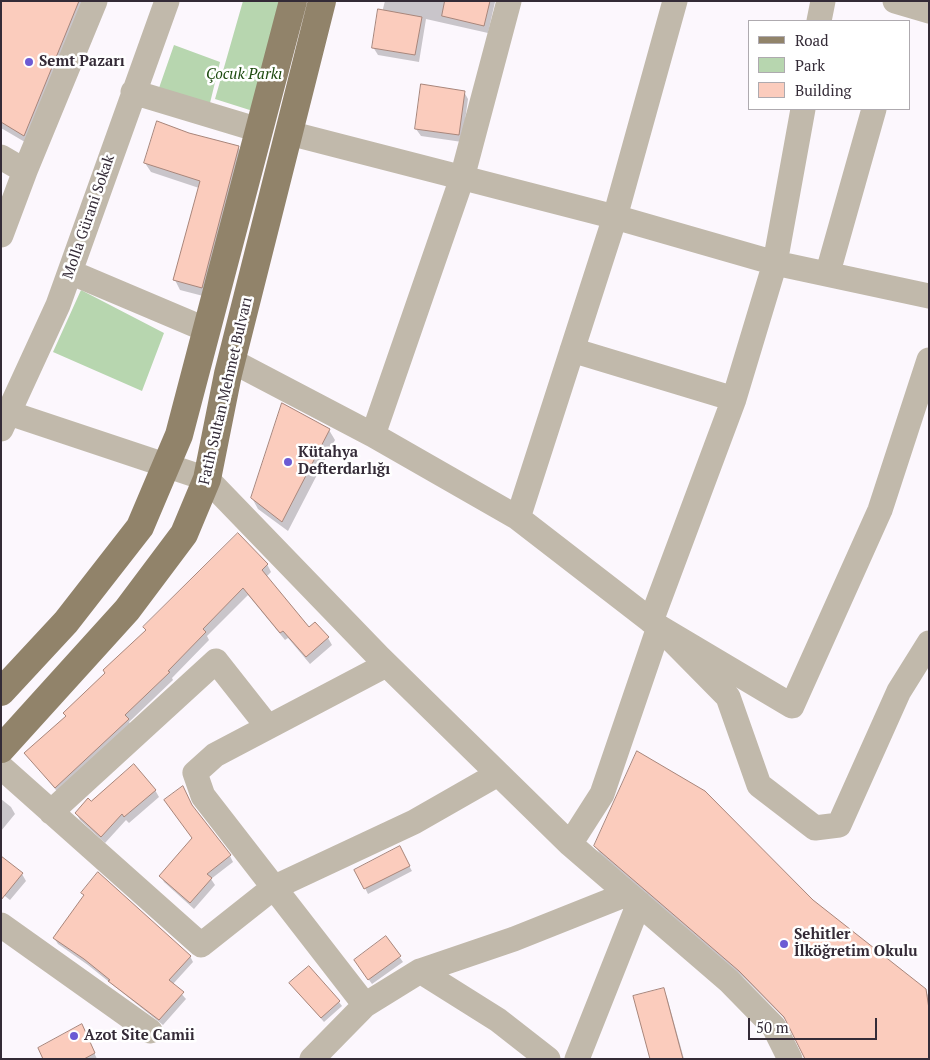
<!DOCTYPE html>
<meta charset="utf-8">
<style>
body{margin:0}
#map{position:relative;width:930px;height:1060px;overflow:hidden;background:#fcf7fd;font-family:"PT Serif",serif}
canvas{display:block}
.frame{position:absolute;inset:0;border:2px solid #342b37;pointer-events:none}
.legend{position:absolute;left:748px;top:20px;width:162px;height:90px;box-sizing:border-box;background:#fff;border:1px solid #aeaaaf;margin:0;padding:6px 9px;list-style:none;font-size:15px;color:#342b37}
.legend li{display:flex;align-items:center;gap:10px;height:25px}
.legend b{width:25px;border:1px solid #aeaaaf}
.scale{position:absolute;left:748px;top:1018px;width:129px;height:22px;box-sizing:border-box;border:2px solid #342b37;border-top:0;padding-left:6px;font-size:15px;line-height:18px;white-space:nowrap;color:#342b37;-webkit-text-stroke:4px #fff;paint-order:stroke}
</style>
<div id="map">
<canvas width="930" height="1060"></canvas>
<div class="frame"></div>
<ul class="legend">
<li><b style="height:6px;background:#91836a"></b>Road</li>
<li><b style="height:14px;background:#b7d6af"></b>Park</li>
<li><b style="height:14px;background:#fbccbd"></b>Building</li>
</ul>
<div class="scale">50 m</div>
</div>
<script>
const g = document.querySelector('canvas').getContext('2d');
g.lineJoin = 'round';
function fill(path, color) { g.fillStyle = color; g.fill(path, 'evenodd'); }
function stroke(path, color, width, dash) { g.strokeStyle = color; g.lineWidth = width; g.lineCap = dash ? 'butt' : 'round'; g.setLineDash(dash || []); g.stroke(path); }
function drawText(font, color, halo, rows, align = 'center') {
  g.font = font + ' "PT Serif",serif'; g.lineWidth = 5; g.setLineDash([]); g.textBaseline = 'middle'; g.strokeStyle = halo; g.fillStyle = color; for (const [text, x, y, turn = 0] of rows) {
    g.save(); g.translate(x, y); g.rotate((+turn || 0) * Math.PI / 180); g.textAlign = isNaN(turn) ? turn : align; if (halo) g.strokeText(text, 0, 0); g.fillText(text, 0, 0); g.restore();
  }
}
const green = new Path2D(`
 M243 1H285L256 112 215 99Z
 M174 45 220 62 210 103 159 88Z
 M81 290 164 333 142 391 53 352Z`);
const shadow = new Path2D(`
 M1 1H91L30 145 1 128Z
 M385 1H495V2L488 33 426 19 419 62 378 55 373 47Z
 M464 92 468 99 462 142 421 136 416 129Z
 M189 134 238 147 244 157 207 297 180 290 175 280 199 188 151 172 145 163Z
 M329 430 335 440 288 531 258 509 252 498Z
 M267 564 271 572 266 577 309 629 328 638 332 645 310 664 288 638 285 640 248 595 207 636 209 640 172 678 173 680 129 722 132 727 60 795 26 753Z
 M155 790 159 797 129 823 126 820 105 843 80 820 76 813 91 803Z
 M1 799 11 807 15 814 1 831Z
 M193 839 230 856 233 862 211 879 215 885 194 909 164 882 161 876Z
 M595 846 812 901 925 990 929 997V1059L790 1024 744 978 600 854Z
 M399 848 412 871 368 894 356 870Z
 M22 874 26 881 10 900 1 893Z
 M83 893 190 956 193 962 173 984 186 999 163 1025 88 965 58 944 54 938 85 896Z
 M386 938 403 962 372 984 358 965Z
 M294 988 339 1002 342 1006 324 1022Z
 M663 989 667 997 684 1059H651Z
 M82 1026 97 1059H45Z`);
const building = new Path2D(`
 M1 1H79L24 136 1 122Z
 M445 1H490L484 26 442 16Z
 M378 9 422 17 415 55 372 48Z
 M421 84 465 91 459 135 415 129Z
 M157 121 189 133 239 146 202 288 173 280 200 181 144 163Z
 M282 403 330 429 282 522 251 498Z
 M238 533 268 564 262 570 309 627 315 622 329 637 306 657 283 631 280 633 243 588 203 629 206 632 168 671 170 672 125 715 129 719 55 788 24 753 66 716 63 713 105 673 103 670 146 630 143 627Z
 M637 751 705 791 813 900 926 989 929 1009V1059H805L784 1017 739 971 594 846Z
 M134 764 156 790 124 817 122 814 101 837 75 813 88 798 91 801Z
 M183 786 192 805 231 855 207 874 212 878 190 903 159 876 192 838 164 800Z
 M400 846 410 866 364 889 354 870Z
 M1 856 23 873 1 900Z
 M98 872 191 956 169 980 184 992 159 1020 108 981 110 980 84 959 53 938 84 895 81 893Z
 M386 936 401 956 368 980 354 960Z
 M309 966 340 1001 321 1018 289 983Z
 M664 988 683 1059H650L633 996Z
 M82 1024 95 1053 84 1059H43L38 1048Z`);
const minor = new Path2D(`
 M895 1 929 11
 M819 21 823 1
 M133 92 259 130
 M289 133 615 217 775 263 929 296
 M1 157 25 171
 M1 235 25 171 95 1
 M70 272 207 330
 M828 272 874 109
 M572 350 734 399
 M232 361 373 435 518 518 659 627 792 706 880 510 929 360
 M9 413 207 479 379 657 570 844 729 981 774 1027 790 1059
 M1 429 58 305 167 1
 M373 435 462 178 509 1
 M518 518 615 217 675 1
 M651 621 734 399 775 263 803 109
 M1 767 201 945 273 888 414 822 498 774
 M51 812 216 661 268 727
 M570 844 602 794 659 627 728 697 759 785 815 828 839 825 899 691 929 643
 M1 925 150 1031
 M420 971 498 1020 548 1059
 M365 1005 203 796 195 773 215 755 386 665
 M312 1059 365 1005 420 971 514 939 627 894
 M577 1059 639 903`);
const major = new Path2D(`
 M1 692 66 622 140 527 179 435 293 1
 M1 749 127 610 184 534 207 479 228 374 322 1`);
const markers = [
 [29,62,5,"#6c5bd4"],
 [288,462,5,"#6c5bd4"],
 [784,944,5,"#6c5bd4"],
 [74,1036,5,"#6c5bd4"]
];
const poiNames = [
 ["Semt Pazarı",39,62],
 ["Kütahya",298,453],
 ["Defterdarlığı",298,470],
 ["Şehitler",794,935],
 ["İlköğretim Okulu",794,952],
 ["Azot Site Camii",84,1036]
];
const parkNames = [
 ["Çocuk Parkı",244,75]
];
const streetNames = [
 ["Molla Gürani Sokak",89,217,-71],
 ["Fatih Sultan Mehmet Bulvarı",226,391,-77]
];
fill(green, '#b7d6af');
fill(shadow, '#0003');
fill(building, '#fbccbd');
stroke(building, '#a8857a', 1);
stroke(minor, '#c1b9ab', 25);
stroke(major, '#91836a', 28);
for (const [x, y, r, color] of markers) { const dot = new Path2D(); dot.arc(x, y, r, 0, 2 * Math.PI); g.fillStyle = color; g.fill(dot); stroke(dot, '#fff', 2); }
drawText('bold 15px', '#342b37', '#fff', poiNames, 'left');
drawText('italic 15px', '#1e4b10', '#fff', parkNames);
drawText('15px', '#342b37', '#fff', streetNames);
</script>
